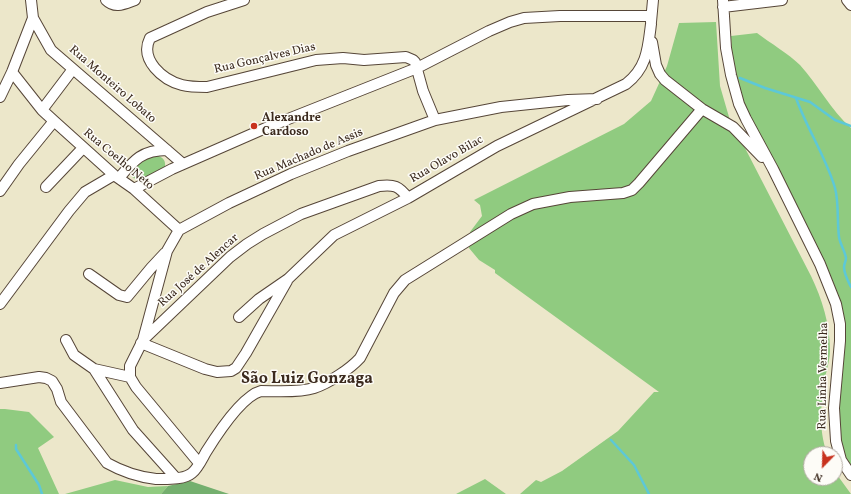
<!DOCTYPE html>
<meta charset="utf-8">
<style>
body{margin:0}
#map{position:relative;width:851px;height:494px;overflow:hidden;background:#ece7ca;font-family:Vollkorn,serif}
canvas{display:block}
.north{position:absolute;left:803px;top:446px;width:40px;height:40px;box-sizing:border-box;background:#fdfcf7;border:1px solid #afa8a0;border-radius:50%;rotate:203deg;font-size:11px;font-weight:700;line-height:16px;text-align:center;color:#3b2a1e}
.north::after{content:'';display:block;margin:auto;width:14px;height:18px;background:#c8321e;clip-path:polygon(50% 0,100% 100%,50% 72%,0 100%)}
</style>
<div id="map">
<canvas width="851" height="494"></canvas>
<div class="north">N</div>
</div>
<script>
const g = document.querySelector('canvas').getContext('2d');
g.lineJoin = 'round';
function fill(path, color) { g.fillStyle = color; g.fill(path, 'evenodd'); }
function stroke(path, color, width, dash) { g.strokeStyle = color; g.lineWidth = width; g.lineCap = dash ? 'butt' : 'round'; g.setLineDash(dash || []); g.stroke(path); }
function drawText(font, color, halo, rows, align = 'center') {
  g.font = font + ' Vollkorn,serif'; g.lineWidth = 3; g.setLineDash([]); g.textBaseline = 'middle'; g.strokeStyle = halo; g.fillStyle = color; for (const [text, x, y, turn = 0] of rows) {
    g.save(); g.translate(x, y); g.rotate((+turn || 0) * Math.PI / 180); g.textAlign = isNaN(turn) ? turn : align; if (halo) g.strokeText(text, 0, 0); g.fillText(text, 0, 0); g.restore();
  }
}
const green = new Path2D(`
 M716 22 720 86 729 117 811 276C822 299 830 324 830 350 830 359 827 369 825 378 821 406 818 426 827 454H811V478H835V472L851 494H520L536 480 541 482 562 471 618 431 654 392H659L495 273V270L479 260 469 248 470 232 482 216 480 205 474 200 624 124 651 101 667 66 679 23Z
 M757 33C770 43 789 54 800 65 818 85 831 110 851 128V471L844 459 835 407 844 353 841 316 734 84 731 36Z
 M155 155C162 157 166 159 165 167L142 180 133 178 131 174 141 161Z
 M0 409H5L29 412 54 437 38 448 59 494H0Z
 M485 479 506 494H456Z
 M115 480 148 487 168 486 161 494H65Z`);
const forest = new Path2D(`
 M190 481 229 494H161L168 486Z`);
const stream = new Path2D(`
 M740 78 765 88 810 102 835 120 851 126
 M796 98C807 129 826 157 835 188 839 202 837 222 839 237 840 244 845 251 846 258 846 261 844 264 844 267 844 274 848 281 851 287
 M611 440 634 465 649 494
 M16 445V449L39 485 42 494`);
const minor = new Path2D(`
 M106 0C115 9 124 4 135 0
 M244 0 207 12 150 38C139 60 163 80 182 85 190 87 199 87 207 87L316 60 343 58 364 60 406 57 413 60 415 62 423 91 435 120
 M723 0 726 48 731 75 739 104 746 119 773 169 820 264 836 304 840 324V341L834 408 836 441 841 460 851 475
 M847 0 851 5
 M723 7 782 0
 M33 18 51 50 183 164
 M651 22 653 0
 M652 42 656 65 660 74 665 80 702 109 733 127 762 157
 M12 72 42 110 54 121 114 175 134 189 179 230
 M0 97 12 72 33 18 31 0
 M42 110 73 69
 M119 178C134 160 142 150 167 150
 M46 187 83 148
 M134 189 172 169 268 127 417 68 489 31 510 22 524 18 560 16H651
 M0 191 19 164 54 121
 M89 274 119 295 127 297 151 268 165 253
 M0 304 69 211 85 192 114 175
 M239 317 259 299 288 279 334 235 408 198 497 146 626 84C647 68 648 48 651 24
 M66 340 74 355 94 369 130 377
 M143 340 230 257 247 244 263 234 301 214 379 186C394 184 399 186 408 198
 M141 343 205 369 217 372 231 371 236 368 246 353 287 281
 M94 369 133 430 176 478
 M0 383 39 377 46 378 52 381 57 389 61 402 107 463C123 472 138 477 156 479 167 479 184 480 192 473 198 468 202 459 206 452 216 436 242 396 261 391 276 391 299 393 314 388 329 383 350 369 360 358L394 293 405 280 511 214 533 204 570 197 623 193 632 190 639 183 702 109
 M199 463 136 387 130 377V366L143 340 167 251 179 230 229 203 291 174 348 151 435 120 501 107 568 100 597 99`);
const markers = [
 [254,126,4,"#c8321e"]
];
const streetNames = [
 ["Rua Gonçalves Dias",265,59,-13],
 ["Rua Monteiro Lobato",112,85,41],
 ["Rua Machado de Assis",309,155,-23],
 ["Rua Coelho Neto",118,160,40],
 ["Rua Olavo Bilac",447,160,-30],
 ["Rua José de Alencar",199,271,-42],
 ["Rua Linha Vermelha",824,376,-89]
];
const poiNames = [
 ["Alexandre",262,119],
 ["Cardoso",262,133]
];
const districtNames = [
 ["São Luiz Gonzaga",307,380]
];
fill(green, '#90cb80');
fill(forest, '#74af6e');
stroke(stream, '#5dc8d7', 2.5);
stroke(minor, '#564638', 12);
stroke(minor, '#fff', 10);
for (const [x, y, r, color] of markers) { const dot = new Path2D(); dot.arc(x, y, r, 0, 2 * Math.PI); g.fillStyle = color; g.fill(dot); stroke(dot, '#fdfcf7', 1.5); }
drawText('12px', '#3b2a1e', '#fdfcf7', streetNames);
drawText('bold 12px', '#3b2a1e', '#fdfcf7', poiNames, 'left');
drawText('bold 16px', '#3b2a1e', '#fdfcf7', districtNames);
</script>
